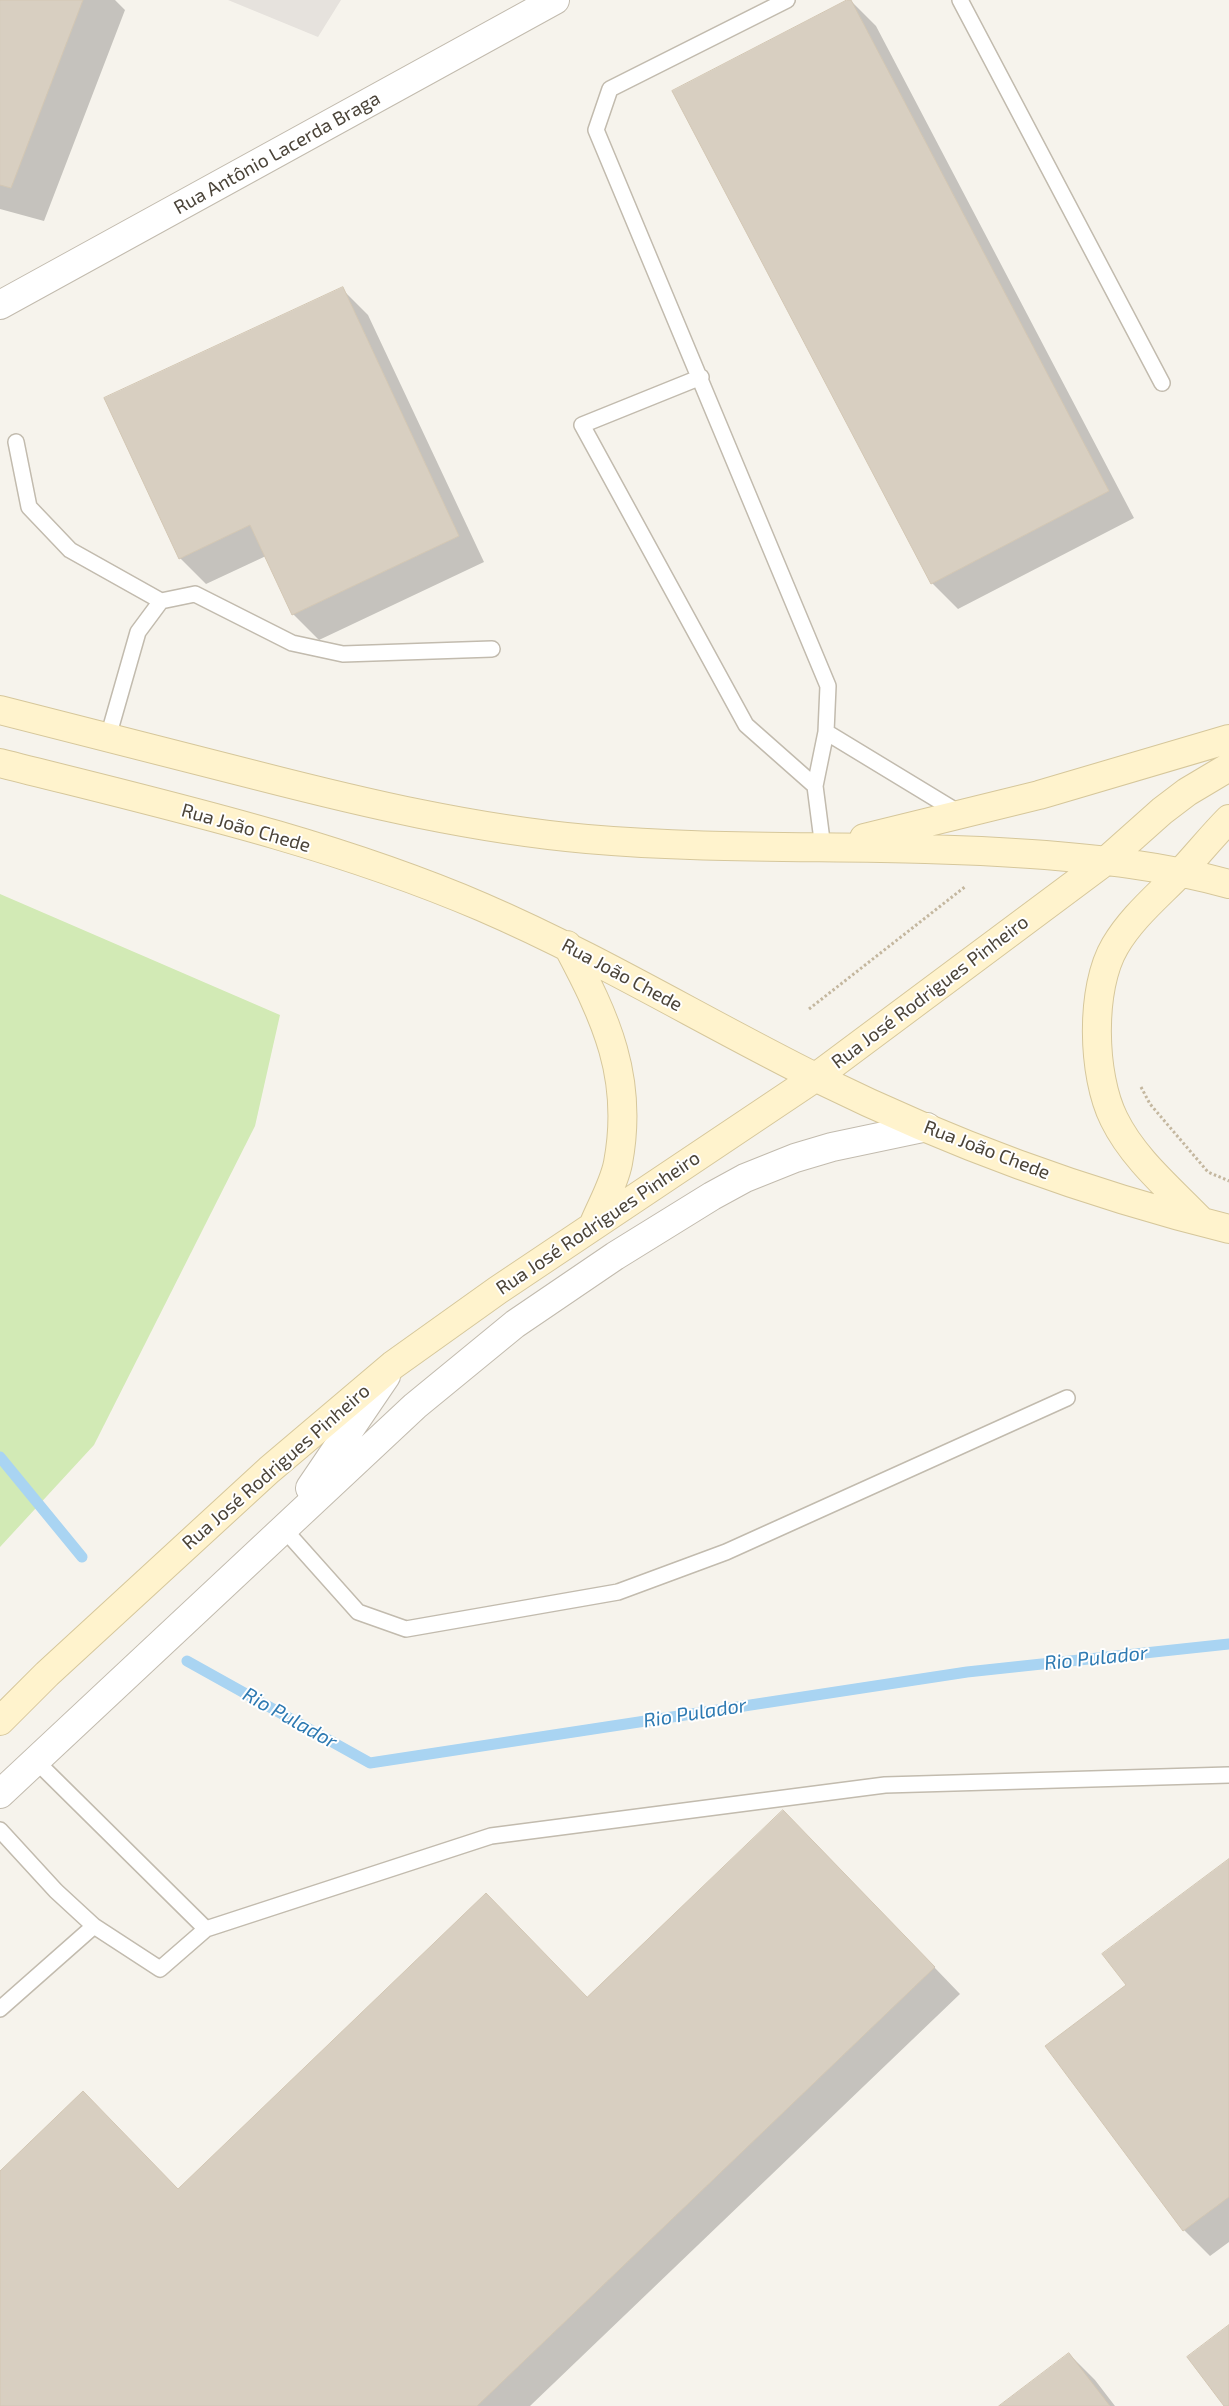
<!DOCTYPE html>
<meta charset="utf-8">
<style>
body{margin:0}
canvas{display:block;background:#f6f3ec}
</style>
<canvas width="1229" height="2406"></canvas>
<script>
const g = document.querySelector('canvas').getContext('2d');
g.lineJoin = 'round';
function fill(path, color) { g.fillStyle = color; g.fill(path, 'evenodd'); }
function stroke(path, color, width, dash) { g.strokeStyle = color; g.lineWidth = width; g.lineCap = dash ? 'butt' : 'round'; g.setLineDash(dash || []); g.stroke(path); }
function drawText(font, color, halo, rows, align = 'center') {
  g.font = font + ' "Exo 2",sans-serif'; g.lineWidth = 4; g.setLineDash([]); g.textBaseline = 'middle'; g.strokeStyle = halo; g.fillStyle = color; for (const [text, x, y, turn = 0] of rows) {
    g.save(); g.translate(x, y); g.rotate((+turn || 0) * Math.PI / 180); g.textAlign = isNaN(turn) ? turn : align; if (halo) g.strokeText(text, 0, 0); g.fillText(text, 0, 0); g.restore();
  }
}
const industrial = new Path2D(`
 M228 0H341L318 37Z`);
const green = new Path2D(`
 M0 894 280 1015 255 1126 94 1445 0 1547Z`);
const shadow = new Path2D(`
 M0 0H115L125 10 44 221 0 209Z
 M850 0 876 26 1134 518 958 609 932 583Z
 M342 289 368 315 484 562 319 640 293 614 266 556 206 584 180 558Z
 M809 1837 960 1994 530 2406H0V2173L179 2190 587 1999Z
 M1229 1860V2242L1210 2256 1184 2230 1047 2046 1127 1985Z
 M1069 2354 1095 2380 1115 2406H1001Z`);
const stream = new Path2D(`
 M0 1457 82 1557
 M187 1661 370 1763 967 1672 1229 1644`);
const building = new Path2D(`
 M0 0H83L11 188 0 185Z
 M847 0H851L1109 491 931 584 672 91Z
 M343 287 459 536 292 615 250 525 179 559 104 398Z
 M783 1810 935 1967 477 2406H0V2171L83 2091 178 2189 486 1893 587 1997Z
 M1229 1859V2197L1183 2231 1045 2046 1126 1985 1102 1954Z
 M1229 2325V2406H1224L1187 2357Z
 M1069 2353 1110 2406H999Z`);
const path = new Path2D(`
 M809 1009 966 886
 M1141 1087 1150 1104 1208 1172 1229 1181`);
const service = new Path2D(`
 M787 0 610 89 596 130 828 686 826 732 815 786 823 848
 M960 0 1162 383
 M701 377 582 425 746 725 815 786
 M16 442 29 507 70 550 161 601
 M826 732 961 814
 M108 737 138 632 161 601 195 594 292 643 343 654 492 649
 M283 1528 358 1612 406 1629 618 1592 726 1552 1067 1398
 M35 1760 206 1929
 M0 1830 56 1891 94 1926 160 1969 206 1929 491 1836 885 1785 1229 1775
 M0 2009 94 1926`);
const minor = new Path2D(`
 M0 305 555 0
 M310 1488 386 1376
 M0 1794 415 1406 515 1324 615 1256 712 1196 745 1178 795 1158 832 1147 927 1127`);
const secondary = new Path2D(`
 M0 710C85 731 170 753 255 775 364 803 474 829 587 839 735 852 883 843 1031 854 1099 859 1164 866 1229 884
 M0 763C162 804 328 841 482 907 598 957 706 1023 819 1079 949 1143 1088 1194 1229 1229
 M864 838 1039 795 1229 739
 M567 945C606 1018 634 1078 618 1163 614 1184 601 1206 593 1226
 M1199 1219C1169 1188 1133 1158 1114 1119 1092 1075 1090 988 1115 946 1132 917 1158 896 1181 872 1197 855 1212 836 1229 819
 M0 1721 47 1674 269 1470 393 1365 498 1290 816 1077 1107 860 1162 811 1187 792 1229 767`);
const streetNames = [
 ["Rua Antônio Lacerda Braga",277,153,-29],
 ["Rua João Chede",246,828,16],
 ["Rua João Chede",622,975,28],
 ["Rua José Rodrigues Pinheiro",930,992,-37],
 ["Rua João Chede",987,1150,21],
 ["Rua José Rodrigues Pinheiro",598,1223,-34],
 ["Rua José Rodrigues Pinheiro",276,1467,-41]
];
const waterNames = [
 ["Rio Pulador",1096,1658,-6],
 ["Rio Pulador",695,1713,-9],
 ["Rio Pulador",290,1718,29]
];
fill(industrial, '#e6e2dd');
fill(green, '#d2eab5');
fill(shadow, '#0003');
stroke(stream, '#a9d4f2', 11);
fill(building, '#d8cfc1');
stroke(building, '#d3c7b4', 1);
stroke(service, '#c2bbae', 18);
stroke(minor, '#c2bbae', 30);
stroke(secondary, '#d6c79b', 30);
stroke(path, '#c4b79f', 3, [2.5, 2.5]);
stroke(service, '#fff', 15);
stroke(minor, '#fff', 28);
stroke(secondary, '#fff3cd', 28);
drawText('19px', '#4b4439', '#fff', streetNames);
drawText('italic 20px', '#2e7ab2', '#fff', waterNames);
</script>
